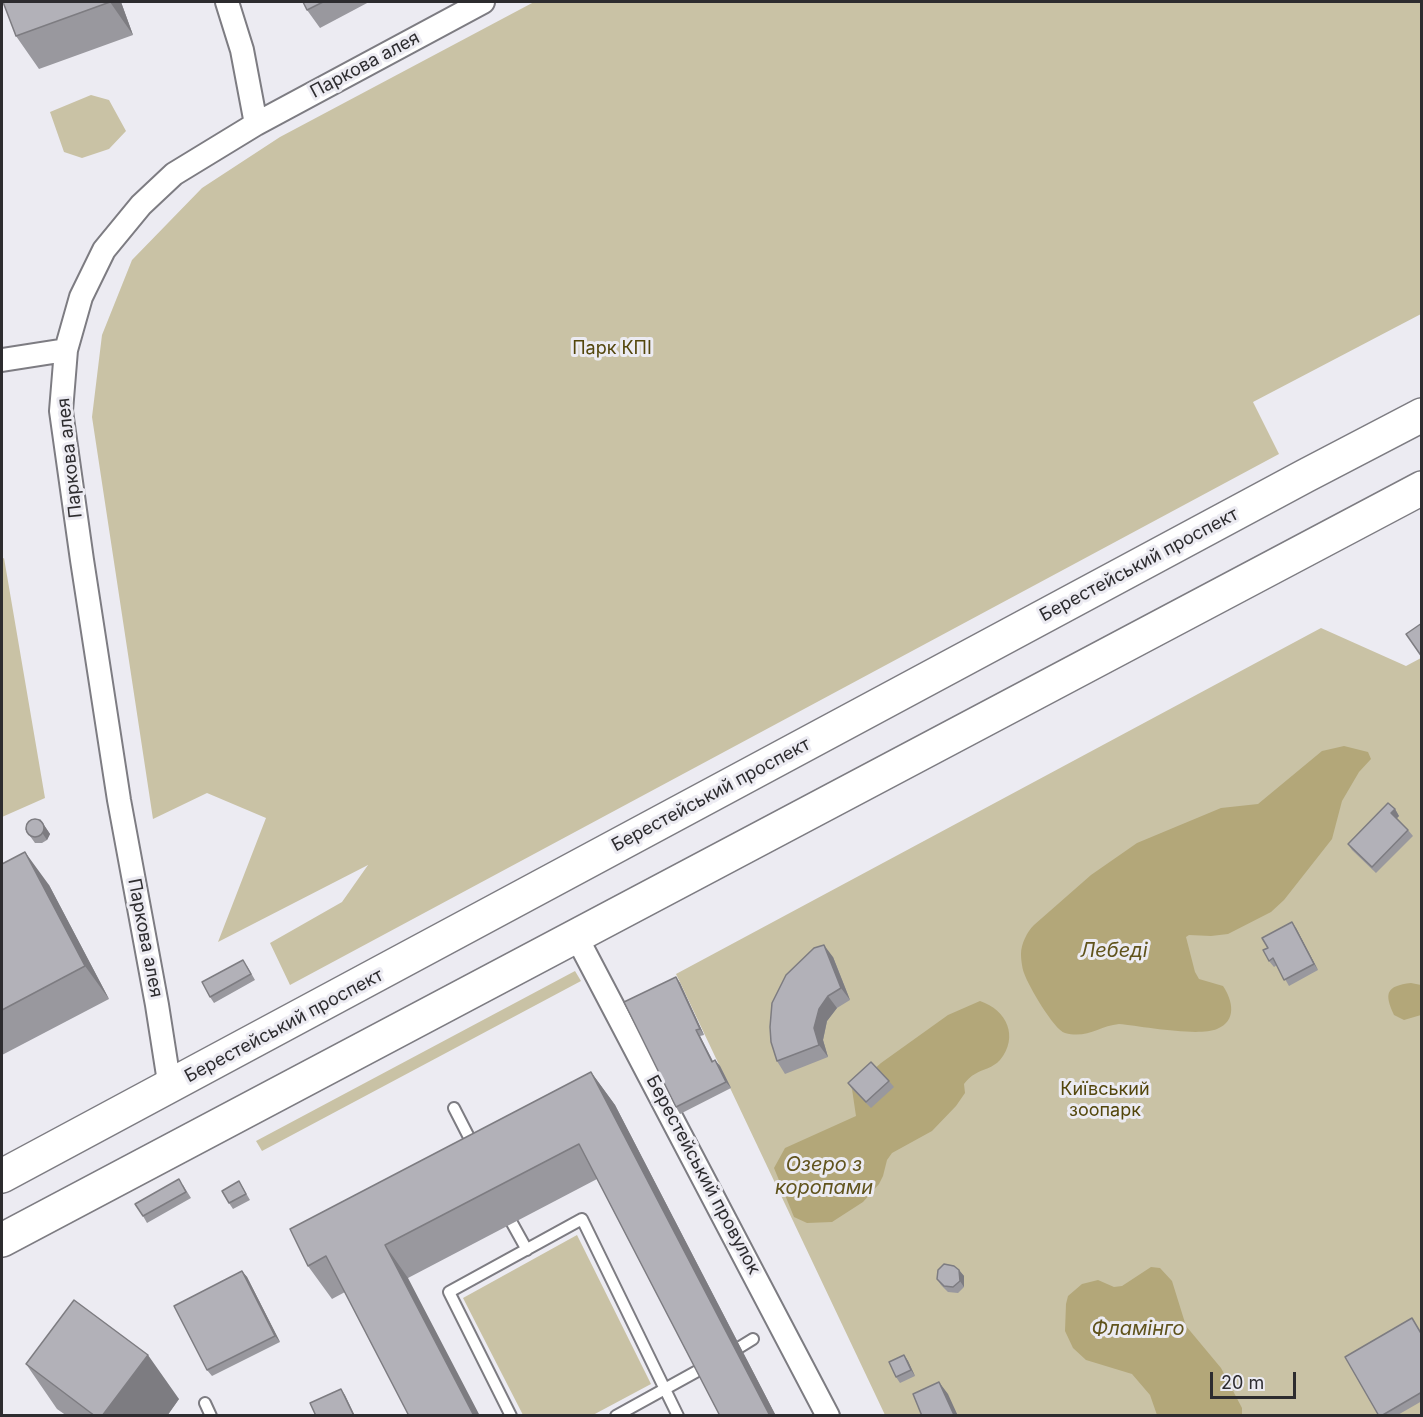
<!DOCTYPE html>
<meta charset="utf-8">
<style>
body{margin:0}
#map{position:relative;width:1423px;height:1417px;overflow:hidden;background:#ecebf2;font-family:Inter,sans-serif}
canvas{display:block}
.frame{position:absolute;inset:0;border:3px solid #2d2c2f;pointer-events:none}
.scale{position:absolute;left:1210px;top:1372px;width:86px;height:27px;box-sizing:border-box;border:3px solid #2d2c2f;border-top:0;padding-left:8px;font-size:18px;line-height:21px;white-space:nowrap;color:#2d2c2f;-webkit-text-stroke:4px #ecebf2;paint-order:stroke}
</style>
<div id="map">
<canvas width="1423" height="1417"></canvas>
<div class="frame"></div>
<div class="scale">20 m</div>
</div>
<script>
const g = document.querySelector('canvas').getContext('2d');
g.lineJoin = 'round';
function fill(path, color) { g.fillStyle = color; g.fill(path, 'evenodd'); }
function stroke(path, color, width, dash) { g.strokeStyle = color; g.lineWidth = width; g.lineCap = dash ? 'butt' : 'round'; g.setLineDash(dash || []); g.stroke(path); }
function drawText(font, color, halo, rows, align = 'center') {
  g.font = font + ' Inter,sans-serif'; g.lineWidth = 6; g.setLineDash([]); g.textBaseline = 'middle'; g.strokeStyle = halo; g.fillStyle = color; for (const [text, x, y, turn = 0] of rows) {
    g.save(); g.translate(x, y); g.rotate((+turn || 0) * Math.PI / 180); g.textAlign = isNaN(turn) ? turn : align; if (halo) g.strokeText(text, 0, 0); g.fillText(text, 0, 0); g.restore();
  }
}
const green = new Path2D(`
 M534 2H1421V314L1253 402 1279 454 290 985 270 943 342 902 368 865 218 942 266 818 207 793 153 819 92 417 102 335 132 260 202 188 280 137Z
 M91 95 109 100 126 131 109 149 82 158 64 152 50 112Z
 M4 558 45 798 2 817V559Z
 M1321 628 1406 666 1421 658V1415H885L676 974Z
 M575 971 581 981 262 1151 256 1141Z
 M577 1235 651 1384 593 1415H523L463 1298Z`);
const water = new Path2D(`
 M1344 746 1368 752 1371 759 1359 772 1342 801 1332 839 1284 900 1271 912 1228 934 1211 936 1189 935 1186 937 1195 972 1199 979 1223 986C1233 1001 1237 1021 1217 1029 1198 1037 1141 1026 1119 1024 1099 1026 1087 1039 1065 1033 1054 1030 1028 985 1024 973 1022 968 1021 959 1021 954 1021 944 1027 932 1034 925L1091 875 1137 843 1221 808 1258 804 1322 751Z
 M1411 983 1421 985V1015L1404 1020 1394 1015C1384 993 1386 986 1411 983Z
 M980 1001C1007 1010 1019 1037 1000 1060 993 1068 983 1069 975 1074 971 1076 967 1080 964 1084L965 1093 956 1106 932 1131 892 1153 887 1160 883 1176 879 1184 863 1202 832 1222 807 1223 794 1217 774 1168 785 1148 856 1116 852 1089 881 1063 948 1015Z
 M1151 1267 1160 1268 1172 1281 1186 1326 1221 1368 1242 1408V1415H1157L1150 1395 1132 1374 1086 1360 1073 1348 1065 1331 1066 1304 1068 1296 1082 1284 1098 1280 1114 1287 1122 1286Z`);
const lane = new Path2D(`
 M454 1108 474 1147
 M512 1223 527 1250
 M740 1347 753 1339
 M205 1403 211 1416
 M511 1416 449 1292 582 1219 678 1416
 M616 1416 701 1369`);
const street = new Path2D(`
 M227 2 242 50 256 124
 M2 360 66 350
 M576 936 828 1416
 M170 1088 157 1005 119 800 82 560 61 411 66 350 81 297 104 250 141 205 174 174 256 124 483 2`);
const primary = new Path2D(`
 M2 1176 1305 476 1422 415
 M2 1240 1422 488`);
const wall = new Path2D(`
 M3 2H121L133 35 39 69 16 36Z
 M303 2H369L320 28 307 10Z
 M1395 809 1399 816 1397 818 1408 830 1413 836 1376 873 1352 850 1348 844Z
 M40 819 50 834 47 840 42 843H35L25 829Z
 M2 864 49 885 109 999 2 1055Z
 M1296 928 1318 970 1289 986 1277 965 1274 967 1269 961 1268 948Z
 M833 957 850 1000 837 1008 827 1021 823 1040 828 1057 785 1074 777 1061Z
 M247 966 255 980 214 1003 210 997Z
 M676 977 680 983 704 1035 700 1036 713 1061 715 1060 720 1066 731 1088 680 1114 676 1107Z
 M591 1072 615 1105 776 1416H720L597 1179 408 1278 345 1292 332 1299 308 1266Z
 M889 1081 894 1087 871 1108 852 1089 848 1083Z
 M239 1181 250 1200 233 1209 229 1203Z
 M183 1185 191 1198 147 1223 143 1216Z
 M959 1270 964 1276V1287L958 1293 948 1292 941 1285 937 1279Z
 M242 1271 247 1277 280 1342 212 1376 207 1370Z
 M1412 1318 1422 1334V1401L1396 1416H1379Z
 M904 1355 908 1361 915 1376 900 1383 896 1377Z
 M26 1364 179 1399 167 1416H67L57 1409Z`);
const shadedWall = new Path2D(`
 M110 2H121L133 35Z
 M1395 809 1399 816 1396 819 1391 813Z
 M40 819 50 834 47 840 43 834Z
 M25 852 49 885 109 999 85 966Z
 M1292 922 1296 928 1318 970 1314 964Z
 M824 945 833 957 850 1000 841 988Z
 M676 977 680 983 704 1035 700 1029Z
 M828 996 837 1008 827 1021 823 1040 828 1057 819 1045 814 1028 819 1009Z
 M696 1030 700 1036 716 1068 712 1062Z
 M715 1060 720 1066 731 1088 726 1082Z
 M591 1072 615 1105 776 1416H770Z
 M385 1245 408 1278 480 1416H474Z
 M959 1270 964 1276V1287L960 1281Z
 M242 1271 247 1277 280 1342 275 1336Z
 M148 1355 179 1399 167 1416H102Z
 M904 1355 908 1361 915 1376 911 1370Z
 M939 1382 948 1394 958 1416 954 1415Z
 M341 1389 345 1395 355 1416H354Z`);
const building = new Path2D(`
 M3 2H110L16 36Z
 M303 2H323L307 10Z
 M1422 623V657L1406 634Z
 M1388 803 1395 809 1391 813 1408 830 1372 867 1348 844Z
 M26 828a9 9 0 1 1 18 0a9 9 0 1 1-18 0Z
 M25 852 85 966 2 1010V864Z
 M1292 922 1314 964 1284 980 1273 958 1269 961 1263 950 1268 948 1262 938Z
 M824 945 841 988 828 996 819 1009 814 1028 819 1045 777 1061 771 1042 770 1027 772 1003 786 975 814 948Z
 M243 960 251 974 210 997 202 982Z
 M676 977 700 1029 696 1030 712 1062 715 1060 726 1082 676 1107 624 1002Z
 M871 1062 889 1081 866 1102 848 1083Z
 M591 1072 770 1416H720L579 1144 385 1245 474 1416H409L326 1256 308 1266 290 1229Z
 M179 1179 186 1192 143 1216 135 1204Z
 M239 1181 246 1194 229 1203 222 1191Z
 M944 1264 954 1266 959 1270 960 1281 953 1287 944 1286 937 1279 938 1270Z
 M242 1271 275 1336 207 1370 174 1306Z
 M74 1300 148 1355 102 1416H95L26 1364Z
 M1412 1318 1422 1335V1392L1381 1416H1379L1345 1357Z
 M904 1355 911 1370 896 1377 889 1362Z
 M939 1382 954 1415 922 1416 913 1394Z
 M341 1389 354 1416H316L310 1403Z`);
const streetNames = [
 ["Паркова алея",365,65,-28],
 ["Паркова алея",70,458,-96],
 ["Берестейський проспект",1139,565,-28],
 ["Берестейський проспект",711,795,-28],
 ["Паркова алея",145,938,79],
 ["Берестейський проспект",284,1026,-28],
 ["Берестейський провулок",703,1175,62]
];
const parkNames = [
 ["Парк КПІ",612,349],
 ["Київський",1105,1090],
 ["зоопарк",1105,1111]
];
const waterNames = [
 ["Лебеді",1114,951],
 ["Озеро з",824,1165],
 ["коропами",824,1188],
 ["Фламінго",1138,1329]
];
fill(green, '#c9c2a5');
fill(water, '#b3a779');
stroke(lane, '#7d7c82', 14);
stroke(street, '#7d7c82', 26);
stroke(primary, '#7d7c82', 36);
stroke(lane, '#fff', 10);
stroke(street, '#fff', 22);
stroke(primary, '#fff', 33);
fill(wall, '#99989e');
fill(shadedWall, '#7d7c81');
fill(building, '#b2b1b8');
stroke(building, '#7d7c81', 1.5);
drawText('18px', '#2d2c2f', '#ecebf2', streetNames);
drawText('18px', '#53460c', '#ecebf2', parkNames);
drawText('italic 20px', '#60531c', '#ecebf2', waterNames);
</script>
